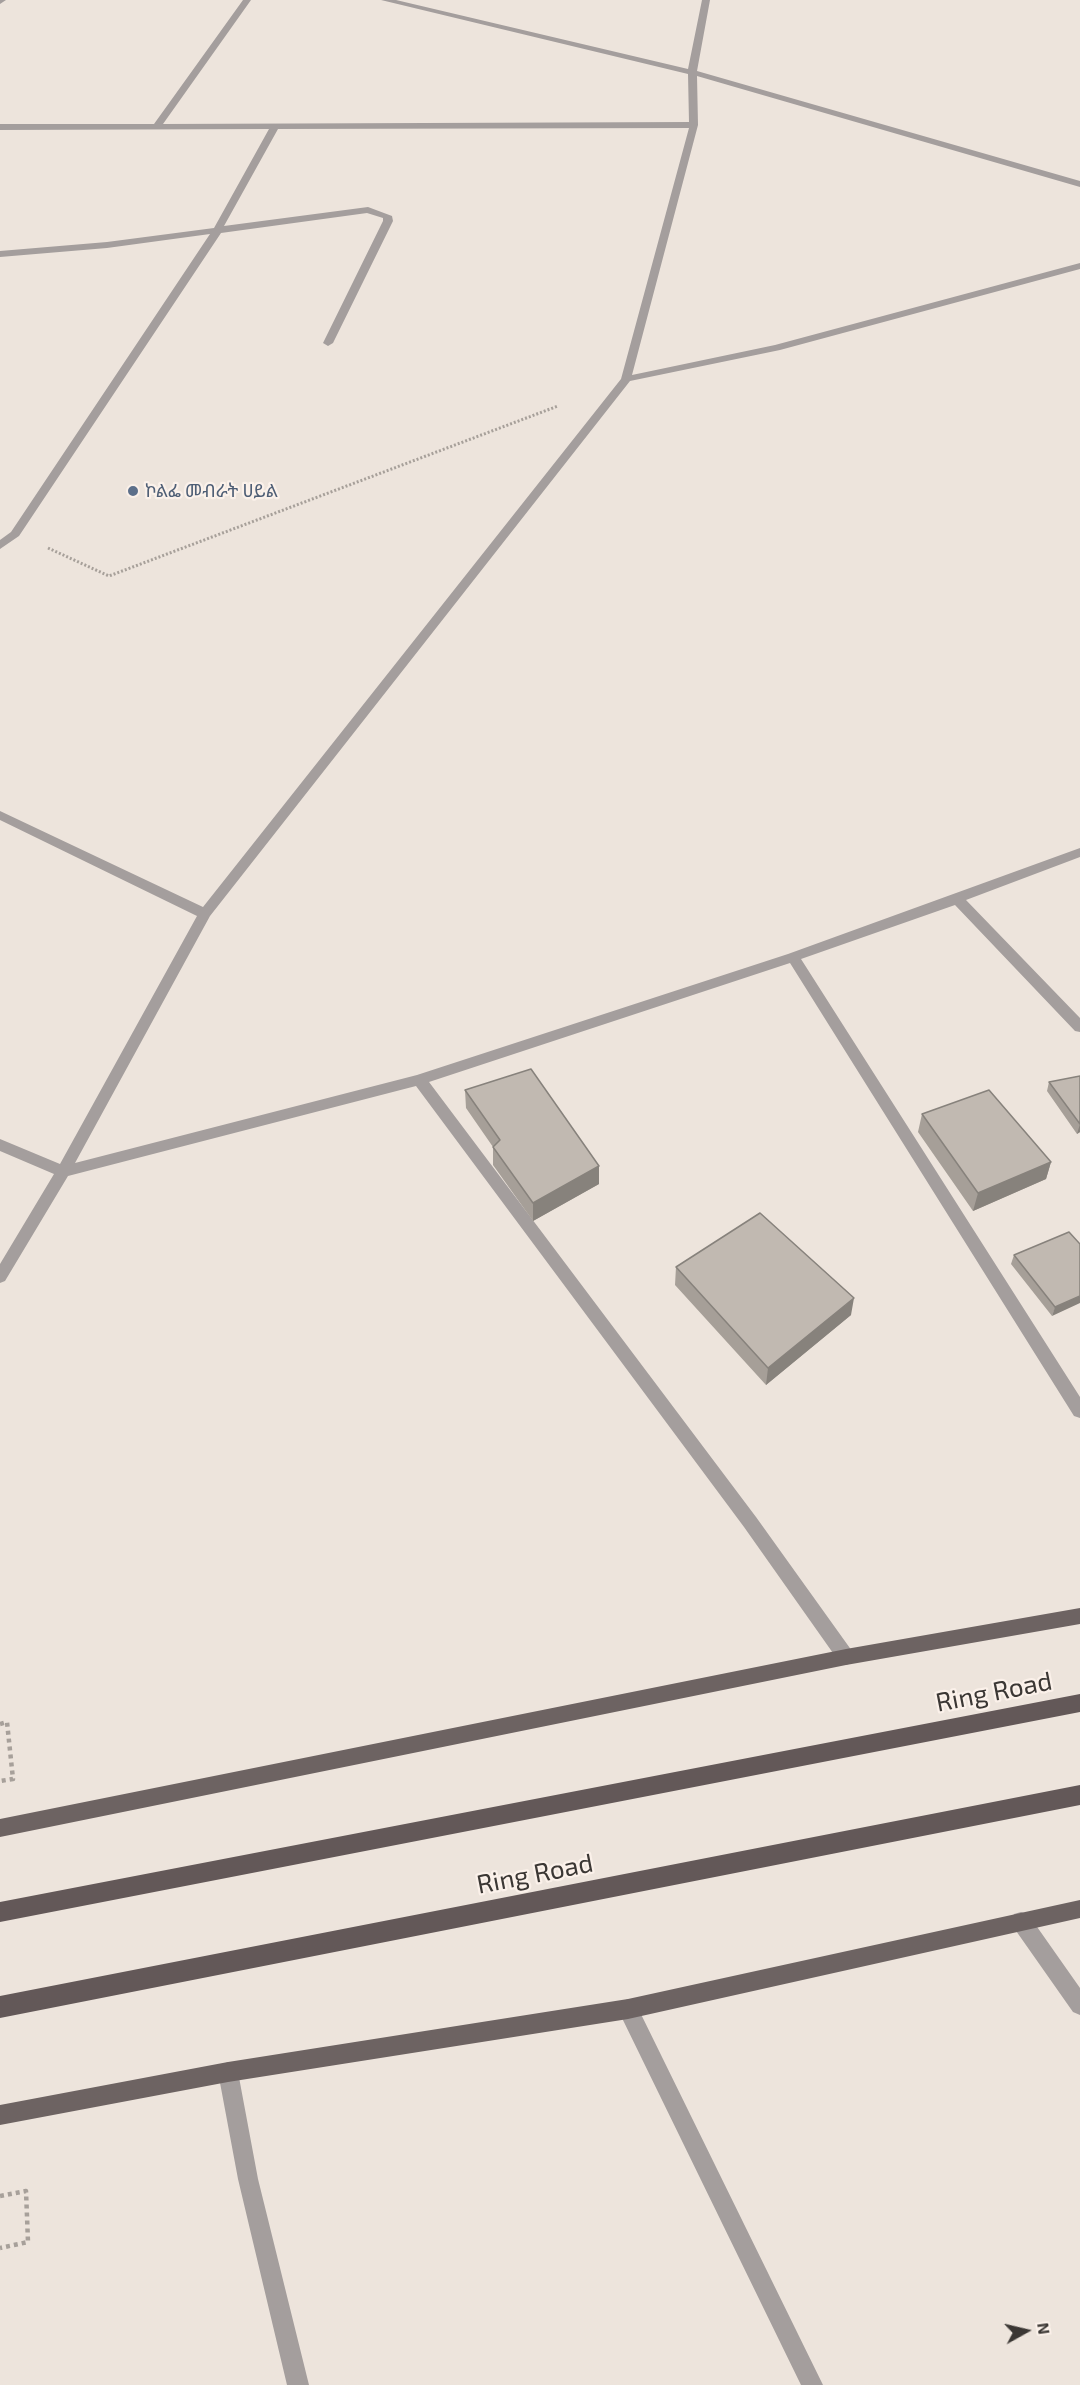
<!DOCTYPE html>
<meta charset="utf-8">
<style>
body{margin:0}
#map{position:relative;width:1080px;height:2385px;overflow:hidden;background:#ede4dc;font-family:"Exo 2",sans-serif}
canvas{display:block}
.north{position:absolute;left:996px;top:2301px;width:60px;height:60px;-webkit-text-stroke:4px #fbf1ea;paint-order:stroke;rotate:82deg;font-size:16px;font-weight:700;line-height:24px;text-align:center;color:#3b3734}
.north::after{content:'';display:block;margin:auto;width:21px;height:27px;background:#3b3734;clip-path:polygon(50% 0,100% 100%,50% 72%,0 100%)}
</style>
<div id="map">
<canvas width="1080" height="2385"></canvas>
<div class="north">N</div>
</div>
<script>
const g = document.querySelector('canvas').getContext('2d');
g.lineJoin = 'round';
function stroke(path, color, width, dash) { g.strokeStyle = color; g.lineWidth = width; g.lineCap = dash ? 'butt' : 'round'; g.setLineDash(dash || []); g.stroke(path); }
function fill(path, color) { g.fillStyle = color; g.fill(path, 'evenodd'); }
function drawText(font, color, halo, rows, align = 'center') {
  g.font = font + ' "Exo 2","Noto Sans Ethiopic",sans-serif'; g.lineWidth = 4.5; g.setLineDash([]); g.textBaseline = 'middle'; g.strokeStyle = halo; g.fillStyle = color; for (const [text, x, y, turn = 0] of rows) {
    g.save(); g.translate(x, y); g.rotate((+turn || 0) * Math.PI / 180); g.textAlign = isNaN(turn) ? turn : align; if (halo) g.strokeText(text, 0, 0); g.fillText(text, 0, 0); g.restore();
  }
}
const pathFar1 = new Path2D(`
 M48 548 109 576 558 406`);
const path = new Path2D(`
 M0 1724 7 1722 13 1779 0 1781
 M0 2196 26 2191 28 2242 0 2248`);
const minor = new Path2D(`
 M0 0H6L0 4Z
 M243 0H251L163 124 689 122 688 74 381 0H396L688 69 702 0H710L697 71 1080 181V187L697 76 698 125 632 375 775 345 1080 263V269L780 350 630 381 210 916 75 1163 417 1075 788 954 1080 848V857L966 900 1080 1018V1032L1075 1031 955 905 801 959 1080 1397V1418L1074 1416 790 963 429 1082 756 1517 852 1651 855 1657 852 1663 846 1665 840 1663 744 1527 416 1086 68 1176 5 1281 0 1283V1264L54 1174 0 1151V1139L60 1164 197 916 0 820V811L203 907 621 379 689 128 278 129 224 226 368 207 392 216 393 221 333 343 328 346 323 343 383 221V218L367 213 221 233 19 536 0 549V540L11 532 210 234 107 248 0 257V251L107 242 214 228 269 129 0 130V124H154Z
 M1021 1912 1028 1914 1080 1988V2015L1073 2012 1014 1928 1011 1921 1014 1914Z
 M628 1999 635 2002 823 2385H801L621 2016 618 2009 621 2002Z
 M228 2062 235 2065 238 2072 258 2179 309 2385H287L238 2179 218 2072 221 2065Z`);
const primary = new Path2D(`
 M1080 1608V1624L846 1665 0 1837V1819L846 1649Z
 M1080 1900V1918L628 2019 228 2082 0 2125V2105L228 2062 628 1999Z`);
const trunk = new Path2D(`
 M1080 1694V1712L0 1922V1902Z
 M1080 1785V1805L0 2018V1996Z`);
const wall = new Path2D(`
 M1080 1076V1132L1077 1134 1047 1091 1049 1082Z
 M465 1090 599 1166V1184L533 1221 493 1165V1147L466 1108Z
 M922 1114 1051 1162 1046 1179 973 1211 918 1132Z
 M1080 1244 1052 1316 1011 1264 1014 1255Z
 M676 1267 851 1315 766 1385 675 1285Z`);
const shadedWall = new Path2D(`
 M1080 1124V1132L1077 1134Z
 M1051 1162 1046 1179 973 1211 978 1193Z
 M599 1166V1184L533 1221V1203Z
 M1080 1296V1303L1052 1316 1055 1307Z
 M854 1298 851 1315 766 1385 768 1368Z`);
const building = new Path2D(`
 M531 1069 599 1166 533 1203 493 1147 500 1140 465 1090Z
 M1080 1076V1124L1049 1082Z
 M989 1090 1051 1162 978 1193 922 1114Z
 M760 1213 854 1298 768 1368 676 1267Z
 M1069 1232 1080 1244V1296L1055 1307 1014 1255Z`);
const markers = [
 [133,491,6,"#5c6f8a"]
];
const farServicenames = [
 ["ኮልፌ መብራት ሀይል",145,491]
];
const nearStreetnames = [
 ["Ring Road",994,1692,-11],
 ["Ring Road",535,1874,-11]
];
stroke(pathFar1, '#a7a09a', 3, [2, 2]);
stroke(path, '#a7a09a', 4.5, [4, 4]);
fill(minor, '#a49e9d');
fill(primary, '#6d6362');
fill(trunk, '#635858');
fill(wall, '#a69f98');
fill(shadedWall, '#87827c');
fill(building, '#c1b9b1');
stroke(building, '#87827c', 1.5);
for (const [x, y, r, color] of markers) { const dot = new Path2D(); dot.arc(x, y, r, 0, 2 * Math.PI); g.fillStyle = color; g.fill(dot); stroke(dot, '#fbf1ea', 2); }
drawText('18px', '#4e5e75', '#fbf1ea', farServicenames, 'left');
drawText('26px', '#3b3734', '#fbf1ea', nearStreetnames);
</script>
